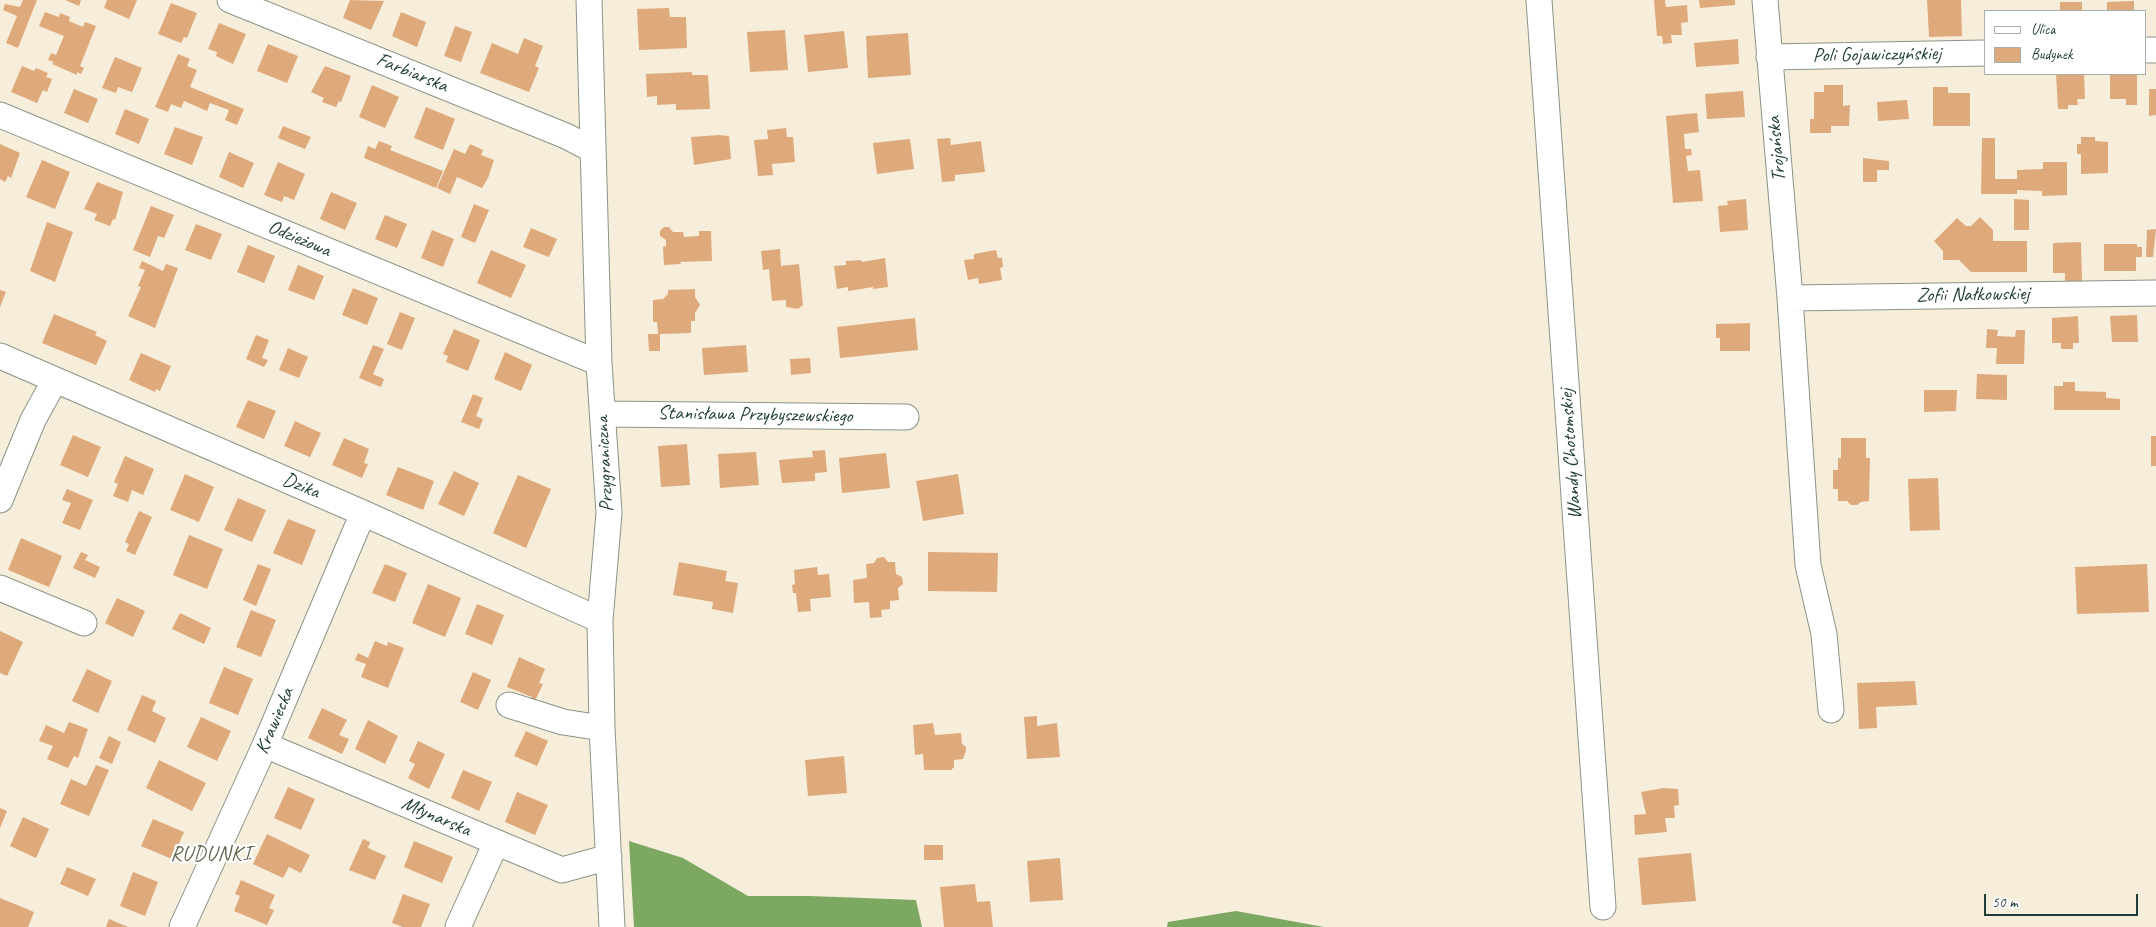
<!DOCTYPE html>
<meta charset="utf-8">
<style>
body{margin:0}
#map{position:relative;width:2156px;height:927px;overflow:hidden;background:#f6eddb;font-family:Caveat,sans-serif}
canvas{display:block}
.legend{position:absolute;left:1984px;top:10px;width:162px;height:65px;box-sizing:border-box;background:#fff;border:1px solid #a5b1ae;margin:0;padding:6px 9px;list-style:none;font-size:15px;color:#1f3d34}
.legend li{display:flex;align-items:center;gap:10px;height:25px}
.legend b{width:25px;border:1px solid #a5b1ae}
.scale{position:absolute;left:1984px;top:894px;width:154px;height:22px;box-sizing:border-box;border:2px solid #1f3d34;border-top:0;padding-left:6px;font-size:15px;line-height:18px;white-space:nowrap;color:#1f3d34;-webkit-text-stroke:4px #fff;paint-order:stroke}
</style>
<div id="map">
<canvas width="2156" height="927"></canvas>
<ul class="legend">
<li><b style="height:6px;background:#fff"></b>Ulica</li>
<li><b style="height:14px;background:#dfaa7b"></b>Budynek</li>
</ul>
<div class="scale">50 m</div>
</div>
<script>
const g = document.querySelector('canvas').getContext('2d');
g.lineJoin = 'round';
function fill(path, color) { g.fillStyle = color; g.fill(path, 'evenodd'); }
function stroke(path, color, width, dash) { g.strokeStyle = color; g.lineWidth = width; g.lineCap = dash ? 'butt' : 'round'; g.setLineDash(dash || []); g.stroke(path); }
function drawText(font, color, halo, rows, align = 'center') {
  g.font = font + ' Caveat,sans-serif'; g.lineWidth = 4.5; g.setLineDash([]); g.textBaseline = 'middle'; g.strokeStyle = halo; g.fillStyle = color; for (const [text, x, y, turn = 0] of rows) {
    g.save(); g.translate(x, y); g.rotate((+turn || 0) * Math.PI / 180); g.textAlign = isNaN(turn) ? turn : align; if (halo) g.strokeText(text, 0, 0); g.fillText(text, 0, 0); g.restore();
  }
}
const forest = new Path2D(`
 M629 841 683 858 748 896H810L916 900 922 927H634Z
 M1236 911 1324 927H1167L1168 922Z`);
const building = new Path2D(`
 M23 0H37L18 48 6 43 17 16 3 10 5 4 20 7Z
 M65 0H81L79 6Z
 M107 0H137L129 19 104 8Z
 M350 0 384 1 371 30 343 18Z
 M1654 0H1665L1666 7 1687 5 1688 22 1681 23 1682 35H1671L1672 43 1663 44 1662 36H1657Z
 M1699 0H1735V5L1700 8Z
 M1927 0H1961L1962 36 1929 37Z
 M2134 1V11H2107V2Z
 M2060 2H2082V11H2060Z
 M171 3 197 13 187 38 184 37 181 43 158 34Z
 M669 8 670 17H686L687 48 639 50 637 9Z
 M45 12 59 17 60 13 70 17 69 21 83 27 85 22 96 26 80 66 84 68 81 74 77 72V75L52 64 54 62 48 60 51 53 56 55 64 36 39 26Z
 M401 12 426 22 417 47 392 36Z
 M219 23 246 34 233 64 216 56 217 52 208 49Z
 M455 26 472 32 461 62 444 56Z
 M785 30 788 70 750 72 747 32Z
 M844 31 848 68 808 72 804 35Z
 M908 33 911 75 868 78 866 36Z
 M524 38 543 46 535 66 539 68 529 92 480 73 492 43 518 54Z
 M1738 39 1739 64 1696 67 1694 43Z
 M268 44 298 56 287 83 257 71Z
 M178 54 190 59 187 66 197 70 190 87 244 109 237 125 225 120 229 110 210 103 207 111 184 101 181 108 171 104 168 112 155 107Z
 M115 57 142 68 132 92 118 87 116 93 102 88Z
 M22 66 34 71 36 68 48 73 46 77 52 79 47 92 43 90 37 103 11 92Z
 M325 66 351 76 341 102 339 101 336 107 322 102 324 98 311 92Z
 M692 72V75H708L710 109 676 110V104L657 105V96L647 97 646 74Z
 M2056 74H2084L2085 99H2077L2078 105H2068V109H2058Z
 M2110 74H2137V105H2126V99H2110Z
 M372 85 399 97 385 128 359 117Z
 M1824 85H1843V106L1850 105 1849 126H1831V133H1810V119H1814V92H1824Z
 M1933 87H1948V93H1970V126H1933Z
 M74 89 98 99 88 123 64 113Z
 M2149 89H2156V115L2149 116Z
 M1743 91 1745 117 1707 119 1705 94Z
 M1907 100 1909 119 1878 121 1877 102Z
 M426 107 455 119 443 150 414 138Z
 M125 109 149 119 139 144 115 134Z
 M1697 113 1699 132 1684 134 1685 149H1691L1692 155 1686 156 1688 171 1700 170 1703 201 1673 203 1666 116Z
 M283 126 311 137 305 149 278 138Z
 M175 127 203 137 192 165 164 154Z
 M786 128 787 137H793L795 162 772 164 773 175 758 176 754 140 768 139 767 130Z
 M719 135 729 136 731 159 694 165 691 137Z
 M2081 137H2095V141L2108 142V173L2081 174V154H2077V144H2081Z
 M950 138 951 145 981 141 985 172 955 175V181L942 182 937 139Z
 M1982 138H1995V179H2017V170L2043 169V162H2067V195L2042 196V191L2017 190V194H1981Z
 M910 139 914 169 877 174 873 143Z
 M379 141 392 146 390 150 443 171 436 188 364 158 368 146 375 149Z
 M0 144 20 153 11 178 8 176 5 182 0 179Z
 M470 144 483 150 481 155 494 160 488 178 482 188 457 177 450 194 437 188 454 149 465 154Z
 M229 152 254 163 243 188 219 177Z
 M1863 158 1889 161V170H1877V182H1863Z
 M42 160 70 172 55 209 26 197Z
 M278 162 305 174 294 200 284 196 282 202 264 195Z
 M97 182 123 192 115 220 113 219 110 226 94 220 97 214 84 209Z
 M331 192 357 203 345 230 320 219Z
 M1746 199 1748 230 1720 232 1718 206 1728 205 1727 201Z
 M2014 199 2029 200V230H2014Z
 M474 204 489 210 475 243 461 237Z
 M151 206 174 215 164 238 158 236 150 257 133 250Z
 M385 215 407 224 397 248 375 239Z
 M1980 217 1993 230V241H2027V272H1971L1959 260H1943V251L1934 241 1957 218 1966 226H1971Z
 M47 222 73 232 55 282 30 271Z
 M196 224 222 234 211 260 185 250Z
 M664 227H669L673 232H683L684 237 699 236V231H711L712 261 680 262 681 264 664 265 663 247 666 246V240L660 236V231Z
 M531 228 557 239 549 257 523 247Z
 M2156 229 2153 257H2146L2147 230Z
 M432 230 454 239 443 267 421 258Z
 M2081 242 2082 281H2065V273H2053V243Z
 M2104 244H2137V247H2142V257H2136V271H2104Z
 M248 245 275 256 264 283 237 272Z
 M780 249 781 266 799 264 803 305 798 309 786 307V300L772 301 769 269 763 270 761 251Z
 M491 250 526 265 511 298 477 283Z
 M996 250 998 258H1002L1003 267 1000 268 1002 280 979 284 978 278 968 280 964 260 974 259V254Z
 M885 258 888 287 873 289V287L848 291V287L837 289 834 266 846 265V261L861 260 862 262Z
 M142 261 163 271 166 264 178 268 155 328 128 316 141 287 138 286 145 270 139 268Z
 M298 265 324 276 314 300 288 290Z
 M353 288 378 298 367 325 342 315Z
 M695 289V297L700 305 695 313V321H691V333L660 334V351H649L648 334H658L657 322H653V300L663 299 668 294V290Z
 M0 290 6 292 0 307Z
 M400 312 415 318 402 350 387 344Z
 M54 314 97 332 95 335 107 341 96 365 42 343Z
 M2137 315 2138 342H2112L2110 316Z
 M2078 316 2079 343H2073V349H2061V343H2052V318Z
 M915 318 918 350 840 358 837 327Z
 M1750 323V351H1720V338H1716V324Z
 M454 329 480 340 468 371 446 362 448 356 443 354Z
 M1987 329 1998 330 1997 336 2015 337 2016 330H2025L2024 364H1996L1997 348H1986Z
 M256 335 269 340 262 358 268 360 264 367 246 359Z
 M373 345 384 349 373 374 384 379 381 387 359 378Z
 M746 345 748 372 704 375 702 348Z
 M288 348 308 357 299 378 279 370Z
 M505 352 532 365 521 391 494 379Z
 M141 353 171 366 160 391 156 389 155 392 129 380Z
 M810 358 811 373 791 375 790 359Z
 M1977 374 2007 375V400L1976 399Z
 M2063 382H2075V391L2106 392V398L2120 399V410H2054V386H2063Z
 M1924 390H1957L1956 411 1924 412Z
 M473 394 483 398 476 416 483 419 479 429 461 422Z
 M248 400 276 411 264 439 236 427Z
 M295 421 321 433 310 457 284 446Z
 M73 435 101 447 88 477 60 465Z
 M2151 436H2156V466H2151Z
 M344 438 369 449 364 463 368 464 362 478 332 465Z
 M1841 438H1866V458H1870L1869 501 1861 502 1857 505H1851L1847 501H1838V489H1833V470H1838V458H1841Z
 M687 444 690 485 661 487 658 446Z
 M825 450 827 472 815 473V481L782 483 779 460 813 457 812 451Z
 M756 452 759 485 720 488 718 454Z
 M886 453 890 488 842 493 839 458Z
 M125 456 154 469 143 495 132 490 128 502 113 496 118 484 114 482Z
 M398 467 434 481 423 510 386 495Z
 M454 471 479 483 464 516 438 504Z
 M185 474 214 487 199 522 170 510Z
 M958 474 964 514 923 521 916 481Z
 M518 475 551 489 526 548 493 533Z
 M1938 478 1940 530 1910 531 1908 479Z
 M67 489 93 500 80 530 62 523 71 503 62 500Z
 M238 498 266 510 252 542 224 530Z
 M139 511 152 517 135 555 126 551 129 544 125 542Z
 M288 519 316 530 302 565 273 553Z
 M189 535 223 549 207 589 173 575Z
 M21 538 62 556 49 587 8 570Z
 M81 552 88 555 85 560 100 567 95 578 73 568Z
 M928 552 998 553 997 592 928 591Z
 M884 557 888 562H895L896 574 902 577 903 584 898 588 899 600 890 601V609L881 610 882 617 870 618 869 602 854 603 853 580 867 578 866 564 874 563 877 558Z
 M679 562 727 571 725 581 738 583 733 613 712 609 713 602 673 595Z
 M258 564 271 569 256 606 243 600Z
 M385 564 407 573 395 602 372 593Z
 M2147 564 2149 612 2077 614 2075 567Z
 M817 567 818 575 829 574 831 597 810 599 811 611 798 612 796 593H793L792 585 795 584 794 570Z
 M428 584 461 598 445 637 412 623Z
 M117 598 145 611 133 637 105 623Z
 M477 604 504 615 492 645 465 634Z
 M251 610 276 620 261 657 236 647Z
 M180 613 211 628 204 644 172 629Z
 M0 631 23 642 7 676 0 673Z
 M375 641 387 646 388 642 404 648 388 688 361 677 366 664 355 660 358 653 368 658Z
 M519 657 545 669 539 683 543 684 534 703 530 701 532 697 507 687Z
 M224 667 253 679 238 715 209 703Z
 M87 669 112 681 98 713 72 701Z
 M473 672 491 680 478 710 460 702Z
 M1915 681 1917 705 1876 707 1877 728 1859 729 1857 683Z
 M142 695 156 701 152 711 166 718 155 743 127 730Z
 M322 708 347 720 339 735 349 739 342 754 308 738Z
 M1037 716V726L1057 723 1060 757 1027 759 1024 717Z
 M201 717 231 731 217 761 187 747Z
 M368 720 398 736 385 764 355 749Z
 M69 722 88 729 78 758 74 756 68 768 47 759 53 746 39 741 46 725 64 733Z
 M933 723 935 735 961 733 962 744 966 747V751L963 759 954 760V767L951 770H924L923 754 915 755 913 725Z
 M526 731 548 741 537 766 514 756Z
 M109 736 121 742 112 764 99 758Z
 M418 741 445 754 429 789 408 778 415 764 409 761Z
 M844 756 847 793 808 796 805 760Z
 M159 760 206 783 192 811 146 788Z
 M96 765 109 770 89 816 60 804 71 779 86 786Z
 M463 770 492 782 479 811 451 798Z
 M288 787 315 799 301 830 274 818Z
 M1663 788 1678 789 1679 805 1674 806 1675 818H1665L1667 832 1635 835 1634 815 1646 814 1641 792Z
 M517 792 548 805 535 835 505 822Z
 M0 808 7 811 0 828Z
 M23 817 49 829 36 858 10 846Z
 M153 819 184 832 172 859 141 846Z
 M267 834 310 855 301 873 289 867 283 878 253 864Z
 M363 839 370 842 368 848 386 856 375 880 349 870Z
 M414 841 453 857 442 883 404 867Z
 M924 845H943V860H924Z
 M1691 853 1696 901 1642 905 1638 858Z
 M1060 858 1063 900 1030 902 1027 861Z
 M67 867 96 879 88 896 60 884Z
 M133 872 158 882 145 916 120 906Z
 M241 880 275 895 269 908 274 910 267 925 234 911 240 896 235 894Z
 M975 884 977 902 990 901 993 927H944L940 887Z
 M403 894 430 904 421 927H403L392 923Z
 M0 898 34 912 28 927H0Z
 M109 919 128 927H106Z`);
const minor = new Path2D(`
 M230 0 566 136 593 150
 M589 0 599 363 609 513 600 620 602 728 612 927
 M1539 0 1603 907
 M1765 0 1790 298 1808 565 1824 634 1831 710
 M2145 50H2156
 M1769 57 1985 53
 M0 115 599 363
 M1790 298 2156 293
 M0 356 363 513 600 620
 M603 414 906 417
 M0 500 33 420 55 380
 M0 588 84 623
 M509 705 563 722 602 728
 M265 745 562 870 609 857
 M182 927 265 745 363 513
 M458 927 496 843`);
const streetNames = [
 ["Poli Gojawiczyńskiej",1877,55,-1],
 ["Farbiarska",412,73,22],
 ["Trojańska",1777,149,-95],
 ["Odzieżowa",299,239,23],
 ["Zofii Nałkowskiej",1973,295,-1],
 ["Stanisława Przybyszewskiego",755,415,1],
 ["Wandy Chotomskiej",1571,454,-94],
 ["Przygraniczna",605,464,-93],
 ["Dzika",301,486,23],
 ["Krawiecka",275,721,-67],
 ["Młynarska",436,817,23]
];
const neighbourhoodNames = [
 ["RUDUNKI",211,854]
];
fill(forest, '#7ca861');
fill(building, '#dfaa7b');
stroke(minor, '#8a9588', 27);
stroke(minor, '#fff', 25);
drawText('20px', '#1f3d34', '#fff', streetNames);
g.letterSpacing = '1px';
drawText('21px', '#62634d', '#fff', neighbourhoodNames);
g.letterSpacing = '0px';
</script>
